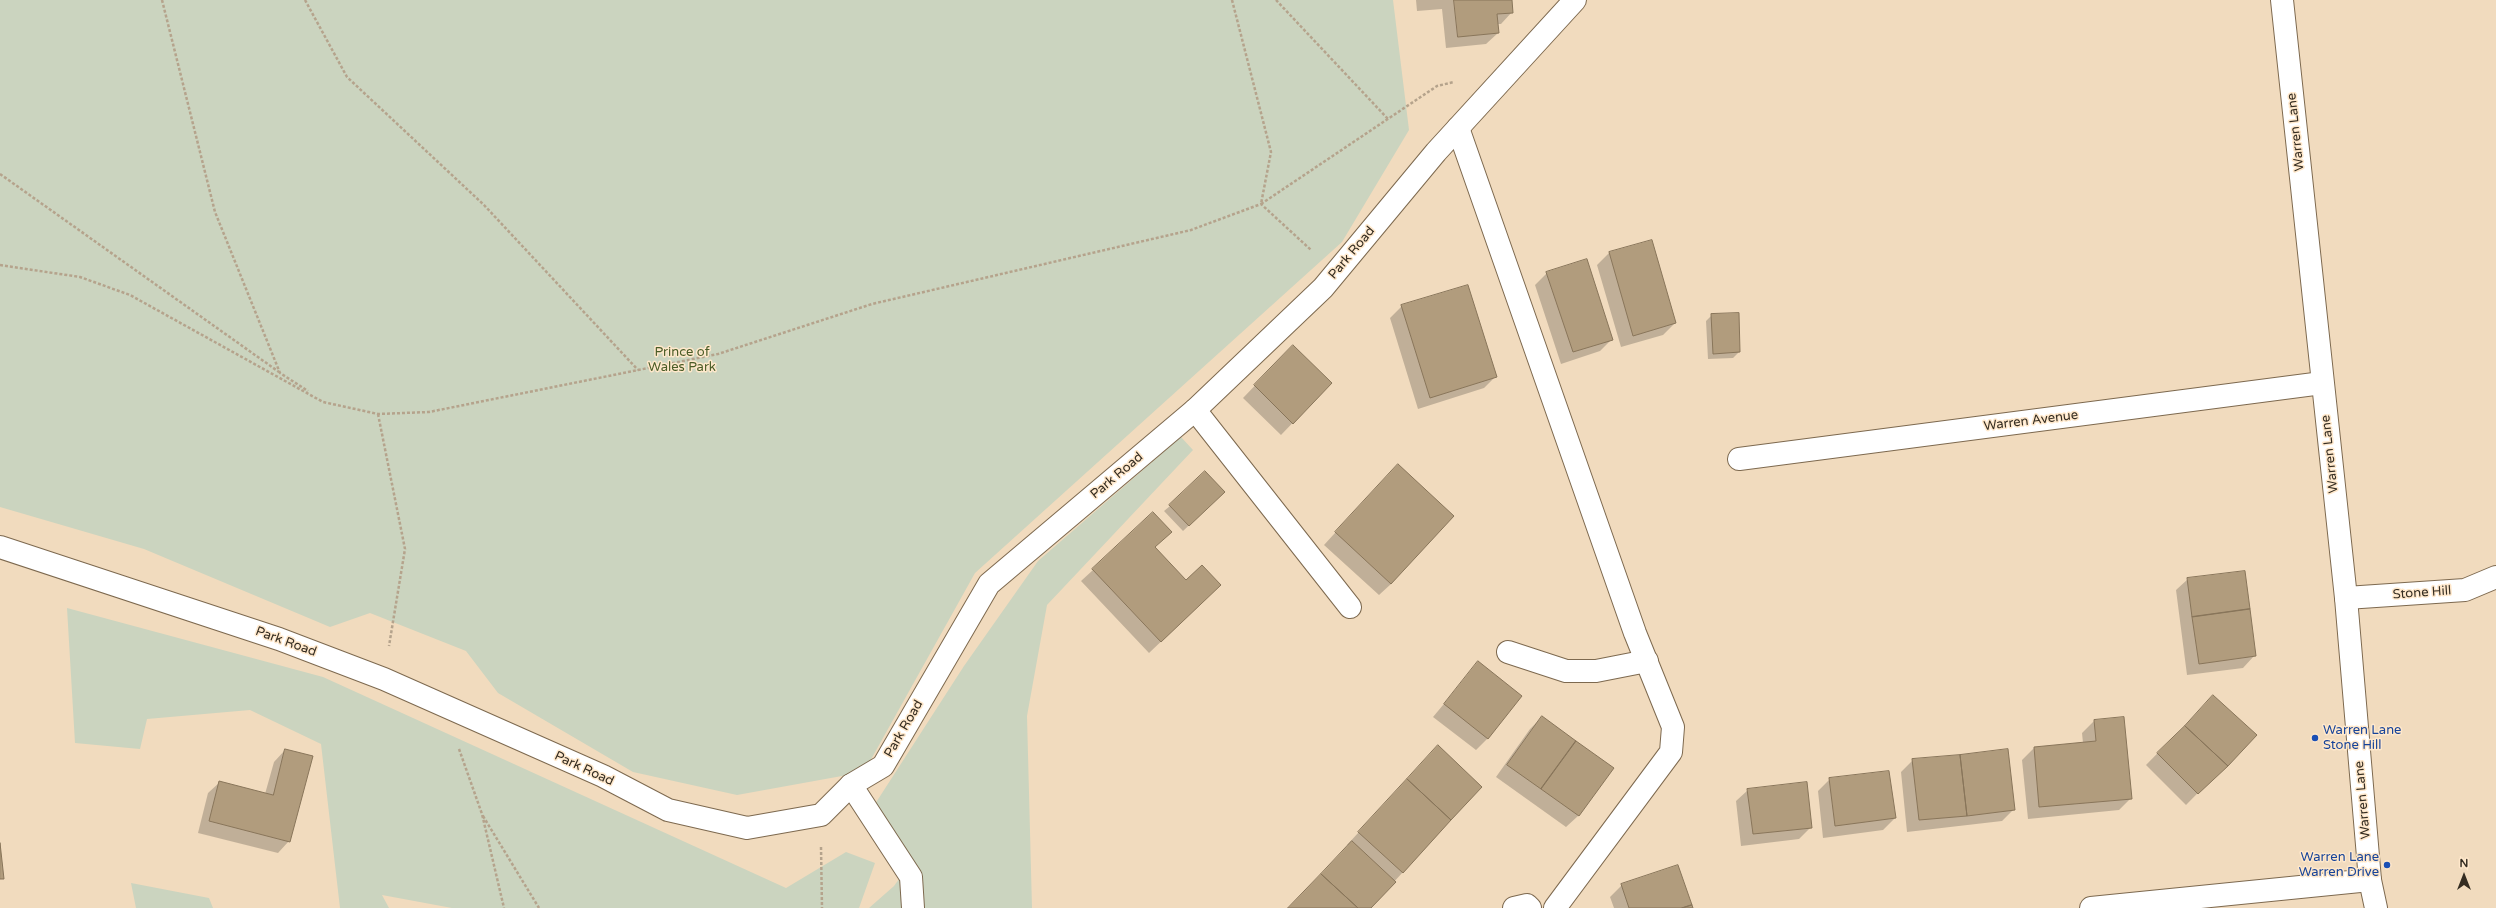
<!DOCTYPE html>
<style>
body{margin:0}
#map{position:relative;width:2496px;height:908px;overflow:hidden;background:#f1dbbe;font-family:"Varela Round",sans-serif}
canvas{display:block}
.north{position:absolute;left:2444px;top:856px;width:40px;height:40px;-webkit-text-stroke:3px #ffe8cb;paint-order:stroke;rotate:0deg;font-size:11px;font-weight:700;line-height:16px;text-align:center;color:#352d22}
.north::after{content:'';display:block;margin:auto;width:14px;height:18px;background:#352d22;clip-path:polygon(50% 0,100% 100%,50% 72%,0 100%)}
</style>
<div id="map">
<canvas width="2496" height="908"></canvas>
<div class="north">N</div>
</div>
<script>
const g = document.querySelector('canvas').getContext('2d');
g.lineJoin = 'round';
function fill(path, color) { g.fillStyle = color; g.fill(path, 'evenodd'); }
function stroke(path, color, width, dash) { g.strokeStyle = color; g.lineWidth = width; g.lineCap = dash ? 'butt' : 'round'; g.setLineDash(dash || []); g.stroke(path); }
function drawText(font, color, halo, rows, align = 'center') {
  g.font = font + ' "Varela Round",sans-serif'; g.lineWidth = 3; g.setLineDash([]); g.textBaseline = 'middle'; g.strokeStyle = halo; g.fillStyle = color; for (const [text, x, y, turn = 0] of rows) {
    g.save(); g.translate(x, y); g.rotate((+turn || 0) * Math.PI / 180); g.textAlign = isNaN(turn) ? turn : align; if (halo) g.strokeText(text, 0, 0); g.fillText(text, 0, 0); g.restore();
  }
}
const green = new Path2D(`
 M0 0H1393L1409 130 1342 242 975 573 864 772 737 795 633 772 498 693 466 651 370 613 330 627 144 549 0 507Z
 M1181 437 1193 450 1047 605 1027 716 1032 908H869L894 886 910 864 875 804 964 666 1038 561Z
 M67 608 323 677 786 888 846 852 875 863 859 908H452L382 895 389 908H340L321 744 250 710 147 719 140 749 75 743Z
 M131 883 209 898 213 908H136Z`);
const shadow = new Path2D(`
 M1416 0H1511L1512 12 1501 24H1497L1498 33 1486 44 1446 48 1442 9 1417 11Z
 M1651 241 1675 323 1663 335 1621 347 1597 265 1609 253Z
 M1547 273 1612 339 1600 351 1561 364 1535 285Z
 M1402 306 1496 376 1484 388 1418 409 1390 318Z
 M1712 315 1739 352 1733 358 1708 359 1706 321Z
 M1293 346 1331 383 1281 435 1243 398Z
 M1386 477 1391 584 1379 595 1324 545Z
 M1218 498 1183 531 1164 511 1170 506Z
 M1154 548 1186 582 1208 597 1149 653 1081 581 1093 570Z
 M2188 579 2254 656 2243 668 2187 675 2176 590Z
 M1478 663 1488 738 1476 750 1433 717Z
 M2202 708 2255 735 2186 805 2146 765Z
 M1542 717 1613 768 1578 816 1566 827 1496 777 1530 729Z
 M2094 721 2131 798 2119 810 2028 819 2022 760 2034 748 2083 743 2082 733Z
 M285 750 289 841 278 853 198 833 208 793 220 782 265 794 274 762Z
 M2007 750 2014 809 2002 821 1907 832 1901 772 1913 760Z
 M1426 759 1481 787 1370 908H1289L1349 846 1347 845Z
 M1830 779 1895 818 1883 830 1823 838 1818 791Z
 M1748 790 1811 827 1799 839 1741 846 1736 801Z
 M1622 885 1692 908H1614L1610 897Z`);
const building = new Path2D(`
 M1454 0H1512L1513 13 1497 14 1499 33 1458 37Z
 M1652 240 1676 323 1633 336 1609 252Z
 M1587 259 1613 340 1573 352 1546 272Z
 M1468 285 1497 377 1430 398 1401 305Z
 M1739 313 1740 352 1713 354 1711 314Z
 M1293 345 1332 383 1293 424 1254 385Z
 M1398 464 1454 516 1391 584 1335 532Z
 M1205 471 1225 492 1189 526 1169 505Z
 M1153 512 1172 532 1155 547 1186 580 1202 565 1221 585 1161 642 1092 569Z
 M2245 571 2250 609 2192 617 2187 578Z
 M2250 609 2256 656 2199 664 2192 617Z
 M1478 661 1522 696 1488 739 1444 704Z
 M2213 695 2257 735 2228 766 2185 726Z
 M1542 716 1576 741 1541 789 1507 765Z
 M2124 717 2132 799 2039 807 2034 747 2096 741 2094 720Z
 M2185 726 2228 766 2198 794 2157 753Z
 M1576 741 1614 768 1579 816 1541 789Z
 M1438 745 1482 787 1451 820 1407 779Z
 M285 749 313 756 290 842 209 821 219 781 273 795Z
 M2008 749 2015 810 1967 816 1960 755Z
 M1960 755 1967 816 1919 820 1912 759Z
 M1889 771 1896 818 1835 826 1829 778Z
 M1407 779 1451 820 1403 873 1358 832Z
 M1807 782 1812 828 1753 834 1747 789Z
 M1352 841 1396 882 1371 908H1358L1321 874Z
 M0 843 4 879H0Z
 M1678 865 1692 905 1682 908H1629L1621 884Z
 M1321 874 1358 908H1288Z
 M1692 905 1693 908H1682Z`);
const path = new Path2D(`
 M162 0 215 212 280 373 308 391
 M305 0 347 77 484 205 638 370
 M1232 0 1271 152 1261 204
 M1276 0 1388 119
 M0 174 279 372
 M1261 204 1437 86 1454 82
 M0 265 80 277 130 295 323 402 378 414 429 412 718 354 872 304 1191 230 1261 204 1311 250
 M378 414 405 549 389 646
 M459 749 482 814 504 908
 M483 816 539 908
 M821 847 822 908`);
const service = new Path2D(`
 M1508 652 1566 671H1596L1647 661
 M851 785 911 877 913 908`);
const minor = new Path2D(`
 M1458 128 1635 633 1673 727 1671 752 1555 908
 M1195 410 1350 607
 M1739 459 2322 383
 M2346 598 2465 590 2496 577
 M1514 908 1527 905 1530 908
 M2091 908 2370 880`);
const tertiary = new Path2D(`
 M2282 0 2346 598 2370 880 2376 908
 M0 547 279 639 384 679 603 776 668 810 747 828 821 815 851 785 883 766 989 584 1195 410 1323 288 1436 152 1575 0`);
const markers = [
 [2315,738,4,"#1a4fb4"],
 [2387,865,4,"#1a4fb4"]
];
const streetNames = [
 ["Warren Lane",2296,132,-96],
 ["Park Road",1352,253,-50],
 ["Warren Avenue",2031,421,-7],
 ["Warren Lane",2330,454,-96],
 ["Park Road",1117,476,-40],
 ["Stone Hill",2422,593,-4],
 ["Park Road",286,642,20],
 ["Park Road",904,729,-60],
 ["Park Road",584,769,25],
 ["Warren Lane",2363,800,-95]
];
const parkNames = [
 ["Prince of",682,353],
 ["Wales Park",682,368]
];
const transitNames = [
 ["Warren Lane",2323,731],
 ["Stone Hill",2323,746],
 ["Warren Lane",2379,858,"right"],
 ["Warren Drive",2379,873,"right"]
];
fill(green, '#cbd4bf');
fill(shadow, '#0003');
fill(building, '#b19c7d');
stroke(building, '#88755a', 1);
stroke(service, '#7d694f', 24);
stroke(minor, '#7d694f', 24);
stroke(tertiary, '#7d694f', 24);
stroke(path, '#b5a38c', 2.5, [3, 2]);
stroke(service, '#fff', 22);
stroke(minor, '#fff', 22);
stroke(tertiary, '#fff', 22);
for (const [x, y, r, color] of markers) { const dot = new Path2D(); dot.arc(x, y, r, 0, 2 * Math.PI); g.fillStyle = color; g.fill(dot); stroke(dot, '#ffe8cb', 1.5); }
drawText('13px', '#352d22', '#ffe8cb', streetNames);
drawText('13px', '#4a5c27', '#ffe8cb', parkNames);
drawText('13px', '#164399', '#ffe8cb', transitNames, 'left');
</script>
